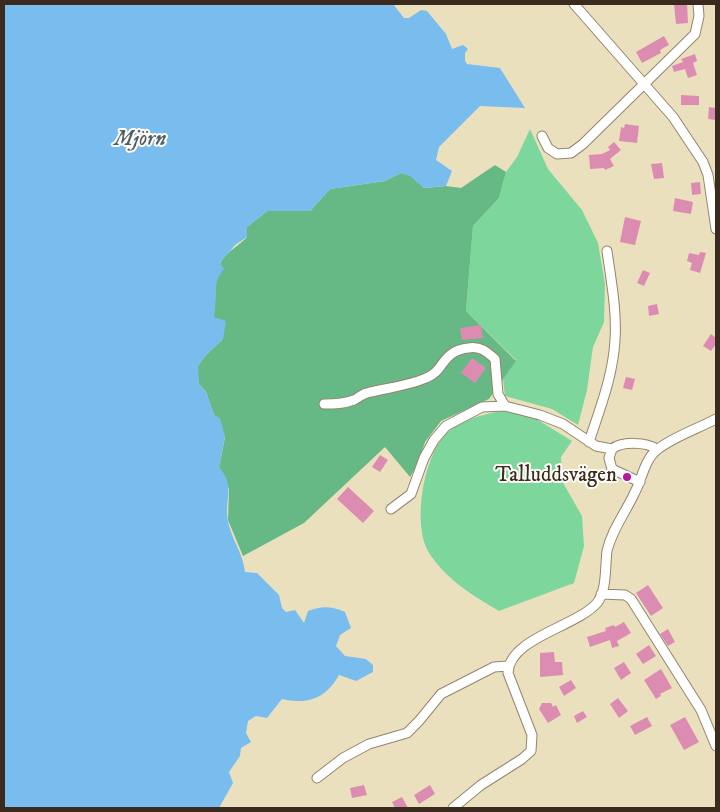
<!DOCTYPE html>
<meta charset="utf-8">
<style>
body{margin:0}
#map{position:relative;width:720px;height:812px;overflow:hidden;background:#ebe0be;font-family:"IM FELL DW Pica",serif}
canvas{display:block}
.frame{position:absolute;inset:0;border:5px solid #3b2a1e;pointer-events:none}
</style>
<div id="map">
<canvas width="720" height="812"></canvas>
<div class="frame"></div>
</div>
<script>
const g = document.querySelector('canvas').getContext('2d');
g.lineJoin = 'round';
function fill(path, color) { g.fillStyle = color; g.fill(path, 'evenodd'); }
function stroke(path, color, width, dash) { g.strokeStyle = color; g.lineWidth = width; g.lineCap = dash ? 'butt' : 'round'; g.setLineDash(dash || []); g.stroke(path); }
function drawText(font, color, halo, rows, align = 'center') {
  g.font = font + ' "IM FELL DW Pica",serif'; g.lineWidth = 4; g.setLineDash([]); g.textBaseline = 'middle'; g.strokeStyle = halo; g.fillStyle = color; for (const [text, x, y, turn = 0] of rows) {
    g.save(); g.translate(x, y); g.rotate((+turn || 0) * Math.PI / 180); g.textAlign = isNaN(turn) ? turn : align; if (halo) g.strokeText(text, 0, 0); g.fillText(text, 0, 0); g.restore();
  }
}
const green = new Path2D(`
 M530 129 548 169 582 210 598 243 605 284 604 322 593 347 587 390 578 425 552 409 505 396 503 379 516 360 466 311 473 226 499 198 506 172 517 157Z
 M503 411 533 417 572 441 561 457 562 481 582 516 584 546 574 583 499 611C472 595 447 580 429 553 412 525 423 460 444 436 459 420 483 414 503 411Z`);
const forest = new Path2D(`
 M495 165 506 172 499 198 473 226 466 311 516 361 489 399 441 421 425 442 417 465 410 477 385 447 304 523 243 556 228 520 229 489 219 467 225 437 214 415 206 392 199 384 198 377V366L205 356 223 339 219 320 213 317C218 300 212 278 221 262 228 250 239 246 247 237V227L267 211H310L330 189 385 181 401 173 410 175 424 188 446 186 461 188Z`);
const water = new Path2D(`
 M4 4H393L404 18H409L421 10 427 11 446 34 452 49 463 45 468 49 465 53V61L467 64 500 68 525 108 480 106 439 147 436 160 452 171 446 186 424 188 410 176 401 173 385 181 330 189 310 211H267L247 227V237L235 245 220 263 224 269C211 282 218 301 214 317L226 321 223 339 205 356 198 366 199 384 206 392 214 415 220 418 225 437 219 467C236 487 224 498 228 521 232 541 242 550 245 572L257 573 279 595 282 608 286 612 295 610 304 623 308 611C322 606 331 606 345 612L351 628 340 635 336 646 345 656 366 659 373 665V672L356 681 339 675C326 698 309 705 282 699L267 718 256 716 248 721 246 733 251 742 241 748 240 756 229 772 233 783 219 808H4Z`);
const building = new Path2D(`
 M674 4H687L688 23 676 24Z
 M664 36 669 45 660 50 661 53 642 63 636 52Z
 M695 54 697 61 693 63 697 75 688 78 685 69 674 72 672 66 683 62 681 59Z
 M681 95 699 96V105H681Z
 M709 107 716 108V120L708 119Z
 M625 124 639 126 637 143 619 141 621 127 624 128Z
 M614 142 621 150 610 159 614 166 605 170 604 168 590 169 589 155 602 154 610 150 608 147Z
 M662 163 664 178 654 179 651 164Z
 M700 182 701 194 692 195 691 183Z
 M675 198 693 202 691 214 673 211Z
 M625 217 641 221 635 245 620 242Z
 M700 252 706 253 700 273 690 270 692 263 687 261 689 253 699 255Z
 M643 270 650 273 644 286 637 283Z
 M657 304 659 314 649 316 648 306Z
 M481 325 483 338 462 340 460 328Z
 M711 334 716 338V344L711 351 703 346Z
 M472 358 486 368 475 383 461 373Z
 M626 377 635 379 632 390 623 388Z
 M380 455 388 460 380 472 372 467Z
 M348 487 374 511 363 523 337 499Z
 M648 585 663 608 651 616 636 593Z
 M624 622 631 633 617 641 619 646 612 648 610 640 590 647 587 637 606 631 605 628 614 625 615 627Z
 M668 629 675 642 668 646 660 634Z
 M649 645 656 656 643 664 636 654Z
 M554 652 555 662H562L563 675 540 677V653Z
 M624 662 631 673 621 680 614 668Z
 M661 669 672 688 660 694 661 696 656 699 644 680Z
 M571 680 576 688 564 696 559 687Z
 M618 698 628 711 619 718 610 704Z
 M542 703H551L553 707 556 705 561 715 548 723 539 709Z
 M583 711 587 717 577 723 574 716Z
 M647 717 652 726 635 735 630 726Z
 M685 717 699 742 684 750 670 725Z
 M364 785 367 795 352 798 350 788Z
 M430 785 435 794 419 804 414 795Z
 M402 797 408 808H395L392 802Z`);
const minor = new Path2D(`
 M574 4 673 117 703 162 708 175 716 229
 M542 136 548 148 557 154 571 153 583 144 695 34 699 16 698 4
 M324 404C334 404 344 404 354 400 358 398 362 394 367 393 386 388 408 386 426 378 446 370 440 352 468 348 480 346 486 351 495 359L498 394 505 406
 M589 442C600 408 613 376 615 340 617 311 611 280 607 251
 M612 449 609 458 612 469 640 482
 M391 509 411 494 424 458 434 440 446 426 482 407 505 406 540 415 563 424 596 446 612 449C622 441 646 442 657 449
 M601 594 625 595 631 599 701 710 716 746
 M317 778 343 758 369 744 407 733 419 721 441 694 494 667 508 666
 M453 808 481 785 522 759 531 751 532 735 508 673C509 638 576 627 597 603 607 591 605 566 607 551 612 529 626 512 635 492 642 479 645 458 658 449 675 436 697 429 716 419`);
const markers = [
 [627,477,5,"#b5179e"]
];
const poiNames = [
 ["Talluddsvägen",617,477]
];
const waterNames = [
 ["Mjörn",140,140]
];
fill(green, '#7dd79d');
fill(forest, '#66b884');
fill(water, '#79bdef');
fill(building, '#dd8cb1');
stroke(minor, '#93856e', 11);
stroke(minor, '#fff', 9);
for (const [x, y, r, color] of markers) { const dot = new Path2D(); dot.arc(x, y, r, 0, 2 * Math.PI); g.fillStyle = color; g.fill(dot); stroke(dot, '#fdfcf7', 2); }
drawText('21px', '#3b2a1e', '#fdfcf7', poiNames, 'right');
drawText('italic 22px', '#515d67', '#fdfcf7', waterNames);
</script>
